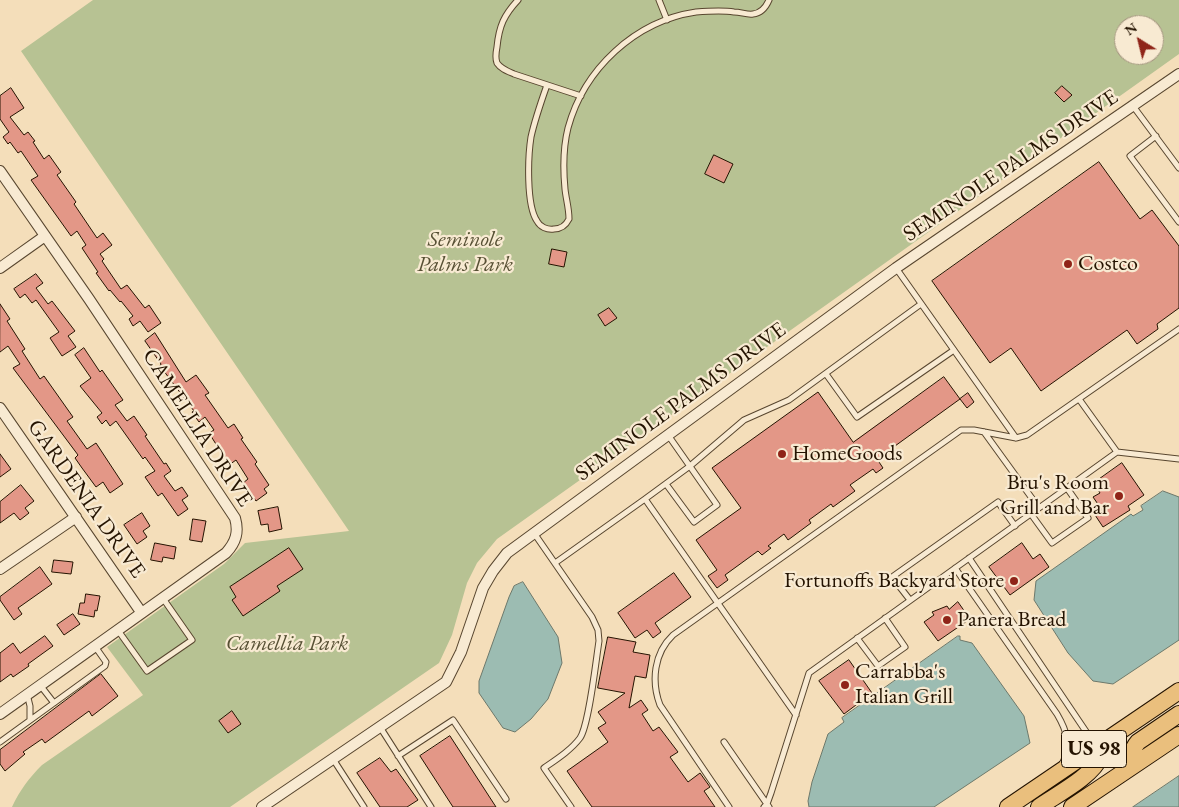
<!DOCTYPE html>
<style>
body{margin:0}
#map{position:relative;width:1179px;height:807px;overflow:hidden;background:#f4deba;font-family:"EB Garamond",serif}
canvas{display:block}
.north{position:absolute;left:1114px;top:15px;width:50px;height:50px;box-sizing:border-box;background:#f8ead2;border:1px solid #a3947e;border-radius:50%;rotate:324deg;font-size:14px;font-weight:700;line-height:20px;text-align:center;color:#241301}
.north::after{content:'';display:block;margin:auto;width:18px;height:22px;background:#8f2418;clip-path:polygon(50% 0,100% 100%,50% 72%,0 100%)}
</style>
<div id="map">
<canvas width="1179" height="807"></canvas>
<div class="north">N</div>
</div>
<script>
const g = document.querySelector('canvas').getContext('2d');
g.lineJoin = 'round';
function fill(path, color) { g.fillStyle = color; g.fill(path, 'evenodd'); }
function stroke(path, color, width, dash) { g.strokeStyle = color; g.lineWidth = width; g.lineCap = dash ? 'butt' : 'round'; g.setLineDash(dash || []); g.stroke(path); }
function drawText(font, color, halo, rows, align = 'center') {
  g.font = font + ' "EB Garamond",serif'; g.lineWidth = 4.5; g.setLineDash([]); g.textBaseline = 'middle'; g.strokeStyle = halo; g.fillStyle = color; for (const [text, x, y, turn = 0] of rows) {
    g.save(); g.translate(x, y); g.rotate((+turn || 0) * Math.PI / 180); g.textAlign = isNaN(turn) ? turn : align; if (halo) g.strokeText(text, 0, 0); g.fillText(text, 0, 0); g.restore();
  }
}
const green = new Path2D(`
 M93 0H1179V54L497 539 477 563 467 583 452 635 439 663 230 807H12C20 790 29 778 42 765L143 695 107 647 224 564 245 543 349 531 21 51ZM1124 25H1154V55H1124Z`);
const water = new Path2D(`
 M1163 491 1179 497V640L1113 684 1093 681 1068 653 1034 600 1036 581 1131 514 1133 516 1143 510 1141 506Z
 M523 582 558 637 562 663 548 699 531 719 515 732 503 728 479 693V681L509 597 514 586Z
 M958 636H960V640L972 643 1024 716 1030 743 934 807H809L808 801 812 782 828 734 844 722 842 718Z
 M1179 776V807H1133Z`);
const building = new Path2D(`
 M1062 86 1072 95 1064 102 1055 93Z
 M11 88 24 108 10 117 24 135 28 132 35 141 33 142 44 159 49 155 61 172 57 175 76 202 74 204 97 238 103 233 112 245 100 254 104 259 102 261 121 289 127 285 145 308 149 305 161 323 148 332 140 321 133 326 129 319 133 316 121 301 120 302 110 290 109 291 96 273 98 272 82 248 86 245 77 231 71 236 31 180 38 176 21 151 18 153 10 142 8 144 3 137 9 132 0 119V96Z
 M714 155 733 164 724 183 705 174Z
 M1099 162 1140 219 1152 210 1179 246V308L1157 324 1158 329 1137 344 1127 330 1041 391 1011 348 990 363 932 281Z
 M552 249 567 252 564 267 549 264Z
 M36 274 43 283 36 288 48 304 52 301 75 331 68 336 76 347 62 356 50 338 59 332 36 300 32 303 25 294 20 298 14 289Z
 M0 304 10 319 7 321 25 349 22 351 40 379 44 376 73 417 67 421 87 449 96 443 123 484 110 493 103 482 96 487 82 468 75 458 78 455 13 368 20 364 8 346 0 352Z
 M609 308 617 318 605 326 598 315Z
 M155 333 186 382 196 375 209 393 205 395 228 428 234 424 243 438 241 439 257 462 255 464 269 485 264 489 267 493 256 501 243 483 248 479 236 460 229 465 209 433 214 430 205 417 199 422 192 412 194 411 160 366 161 364 145 341Z
 M84 348 100 372 102 370 123 400 115 405 127 421 134 416 147 435 145 436 164 464 166 463 171 471 164 476 175 491 182 487 188 496 182 500 188 509 178 516 162 493 158 496 145 477 155 471 145 457 143 459 116 421 110 426 106 420 102 424 97 417 102 413 80 386 91 378 75 355Z
 M944 377 960 399 877 459 883 468 876 473 873 469 850 485 855 491 833 507 831 504 809 520 811 523 788 540 784 534 768 546 771 548 762 555 758 551 725 575 728 580 717 588 708 576 717 570 696 540 741 508 712 468 818 392 853 442Z
 M968 393 974 402 967 408 960 399Z
 M0 454 11 469 0 477Z
 M1122 463 1144 495 1128 506 1130 510 1103 527 1095 515 1102 510 1093 497 1100 493 1094 483Z
 M21 485 34 501 25 508 29 513 20 520 14 513 0 523V502Z
 M278 507 282 529 269 532 268 524 261 525 258 511Z
 M142 513 150 526 143 531 147 537 137 544 124 525Z
 M193 519 206 521 202 542 190 540Z
 M155 543 176 547 174 559 163 557 162 562 151 560Z
 M1022 543 1033 559 1040 554 1049 567 1010 595 989 567Z
 M289 548 303 569 277 586 280 591 243 616 232 600 236 597 230 587Z
 M54 560 73 562 71 574 52 572Z
 M40 567 52 584 18 608 22 614 14 620 0 600V597Z
 M674 573 691 597 655 623 661 632 653 638 647 630 635 638 618 613Z
 M86 594 100 596 97 611 95 610 94 617 78 614 80 603H84Z
 M958 602 970 619 938 641 924 622 934 615 932 612 947 606 949 609Z
 M73 614 80 624 64 635 57 625Z
 M45 636 53 646 28 664 29 666 13 677 11 674 0 682V653L13 643 20 653Z
 M608 637 636 642 633 652 650 655 646 678 635 676 629 708 641 700 648 710 642 714 653 731 659 727 678 752 670 757 688 782 700 773 710 787 704 791 715 807H592L567 771 608 742 598 728 606 723 598 712 625 693 598 688Z
 M849 660 872 693 844 714 819 681Z
 M101 674 118 696 92 716 89 711 45 743 42 739 23 752 25 754 5 771 0 764V750Z
 M232 711 241 724 228 733 219 721Z
 M450 736 496 807H453L420 756Z
 M380 758 391 772 396 769 418 800 407 807H380L357 773Z`);
const service = new Path2D(`
 M518 0C504 15 499 26 497 47 496 52 495 58 497 63 501 69 507 71 514 74L581 96
 M659 0 667 20
 M547 85C541 102 535 119 531 137 528 156 526 205 537 221 540 227 547 230 554 229 561 229 566 225 569 219 569 208 566 199 565 189 563 168 563 148 568 128 584 69 635 21 696 12 709 11 722 10 734 12 741 12 747 15 753 14 762 13 766 7 769 0
 M1133 106 1179 168
 M1156 136 1130 156 1179 222
 M896 268 1016 438
 M826 374 857 417 954 350
 M1079 399 1117 452
 M984 432 1039 508
 M666 484 694 522 717 505 668 435
 M645 499 690 466 744 420 789 400 921 304
 M1031 514 1052 543 1088 518 1067 488
 M534 533 592 617 598 630 599 641C596 660 589 725 580 738 571 750 557 759 544 768L571 807
 M969 558 1087 733 1097 743
 M555 563 645 499 796 715
 M955 568 1057 714C1067 731 1072 746 1062 764
 M910 600 892 577 998 502 1015 526
 M117 629 147 671 192 640 162 597
 M857 638 878 666 905 647 885 618
 M40 685 54 703
 M27 694 30 706V720
 M380 727 431 807
 M0 742 105 666 106 662 94 645
 M724 742 769 807
 M398 756 453 720 506 799
 M333 759 364 807
 M729 807 660 705C651 681 654 653 673 635L961 430H974L1016 438 1027 435 1179 329
 M764 807 767 804 771 793 809 673 1117 452 1179 459`);
const minor = new Path2D(`
 M0 171 89 299 235 518C239 532 236 542 226 553L0 714
 M0 268 45 236
 M0 408 141 612
 M0 569 76 517
 M262 807 446 682 461 652 483 588 493 571 507 553 896 268 1179 74`);
const trunk = new Path2D(`
 M1136 763C1133 754 1131 750 1138 742L1179 714
 M1008 807 1179 691
 M1039 807C1056 795 1093 776 1100 757 1101 753 1100 749 1099 745
 M1072 807 1179 735`);
const markers = [
 [1068,264,5,"#8f2418"],
 [782,454,5,"#8f2418"],
 [1119,496,5,"#8f2418"],
 [1014,581,5,"#8f2418"],
 [947,620,5,"#8f2418"],
 [845,685,5,"#8f2418"]
];
const shields = [
 [1094,749,65]
];
const shieldNames = [
 ["US 98",1094,749]
];
const streetNames = [
 ["SEMINOLE PALMS DRIVE",1011,166,-34],
 ["SEMINOLE PALMS DRIVE",681,402,-36],
 ["CAMELLIA DRIVE",197,428,57],
 ["GARDENIA DRIVE",86,499,55]
];
const parkNames = [
 ["Seminole",465,240],
 ["Palms Park",465,265],
 ["Camellia Park",287,644]
];
const poiNames = [
 ["Costco",1078,264],
 ["HomeGoods",792,454],
 ["Bru's Room",1109,483,"right"],
 ["Grill and Bar",1109,508,"right"],
 ["Fortunoffs Backyard Store",1004,581,"right"],
 ["Panera Bread",957,620],
 ["Carrabba's",855,672],
 ["Italian Grill",855,697]
];
fill(green, '#b7c293');
fill(water, '#9cbcb2');
stroke(water, '#6c786b', 1);
fill(building, '#e39787');
stroke(building, '#241301', 1);
stroke(service, '#58462f', 7);
stroke(minor, '#58462f', 12);
stroke(trunk, '#241301', 18);
stroke(service, '#f8ead2', 5);
stroke(minor, '#f8ead2', 10);
stroke(trunk, '#eabf7d', 16);
for (const [x, y, r, color] of markers) { const dot = new Path2D(); dot.arc(x, y, r, 0, 2 * Math.PI); g.fillStyle = color; g.fill(dot); stroke(dot, '#f8ead2', 2); }
for (const [x, y, w] of shields) { const box = new Path2D(); box.roundRect(x - w / 2, y - 18.5, w, 37, 4); g.fillStyle = '#f8ead2'; g.fill(box); stroke(box, '#241301', 1); }
drawText('bold 21px', '#241301', null, shieldNames);
drawText('22px', '#241301', '#f8ead2', streetNames);
drawText('italic 22px', '#575034', '#f8ead2', parkNames);
drawText('22px', '#241301', '#f8ead2', poiNames, 'left');
</script>
